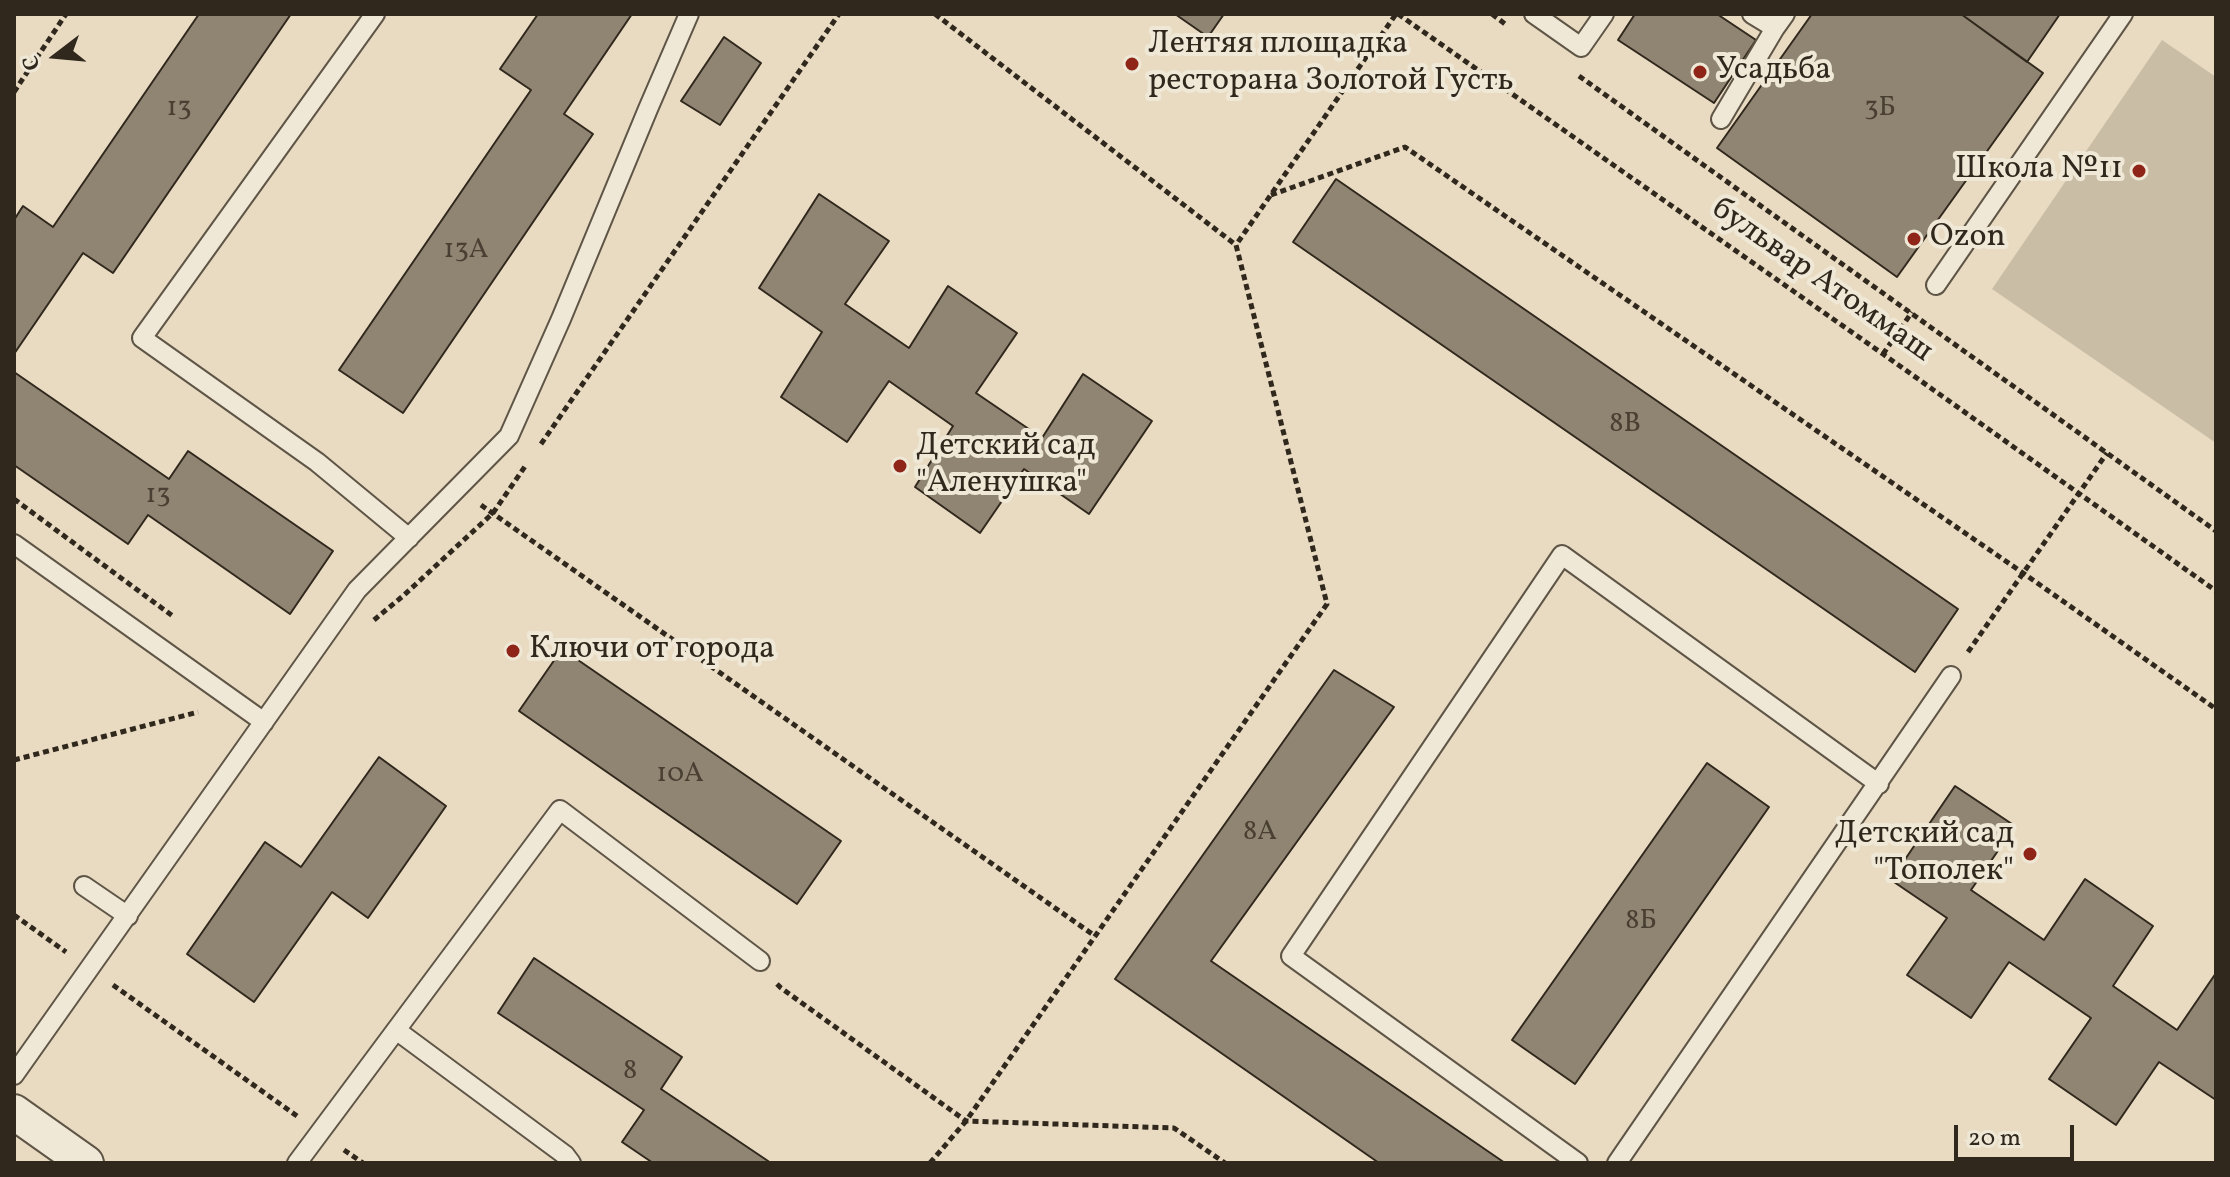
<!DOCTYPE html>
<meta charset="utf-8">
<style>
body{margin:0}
#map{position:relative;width:2230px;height:1177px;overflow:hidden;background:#e8dbc2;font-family:Vollkorn,serif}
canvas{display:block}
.frame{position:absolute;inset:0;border:16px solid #31281d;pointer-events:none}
.north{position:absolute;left:16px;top:16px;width:80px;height:80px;-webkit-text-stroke:6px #f0e8d7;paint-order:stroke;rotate:254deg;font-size:22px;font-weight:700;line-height:32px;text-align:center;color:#31281d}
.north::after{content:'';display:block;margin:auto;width:28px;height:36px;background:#31281d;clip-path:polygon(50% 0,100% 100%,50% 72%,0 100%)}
.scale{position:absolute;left:1954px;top:1125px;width:120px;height:36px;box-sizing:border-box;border:4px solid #31281d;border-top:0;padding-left:10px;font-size:24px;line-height:28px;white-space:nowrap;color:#31281d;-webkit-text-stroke:6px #f0e8d7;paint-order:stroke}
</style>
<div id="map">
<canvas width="2230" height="1177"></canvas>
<div class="frame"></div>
<div class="north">С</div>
<div class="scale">20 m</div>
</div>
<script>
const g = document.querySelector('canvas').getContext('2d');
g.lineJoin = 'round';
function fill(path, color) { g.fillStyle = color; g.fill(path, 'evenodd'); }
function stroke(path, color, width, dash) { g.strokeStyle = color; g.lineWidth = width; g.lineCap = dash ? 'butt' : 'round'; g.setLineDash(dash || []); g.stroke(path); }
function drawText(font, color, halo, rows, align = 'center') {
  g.font = font + ' Vollkorn,serif'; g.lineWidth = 8; g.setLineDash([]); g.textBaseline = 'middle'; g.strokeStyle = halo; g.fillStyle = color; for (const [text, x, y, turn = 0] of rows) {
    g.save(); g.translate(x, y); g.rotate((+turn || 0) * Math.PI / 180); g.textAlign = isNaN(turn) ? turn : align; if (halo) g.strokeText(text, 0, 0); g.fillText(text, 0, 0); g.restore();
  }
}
const green = new Path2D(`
 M2162 40 2216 77V443L1992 289Z`);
const building = new Path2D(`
 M199 14H291L113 273 83 253 14 354V220L23 206 53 227Z
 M538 14H632L564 114 593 134 403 413 339 370 531 90 500 69Z
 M1175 14H1224L1208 37Z
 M1635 14H1717L1756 40 1714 103 1618 40Z
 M1812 14H1961L2043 73 1897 277 1717 148Z
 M1961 14H2060L2027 62Z
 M724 37 761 63 720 125 681 101Z
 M1336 179 1958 609 1915 672 1293 242Z
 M819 194 889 241 845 304 909 348 948 286 1017 333 976 393 1042 438 1083 374 1152 421 1089 514 1024 469 980 533 915 487 953 426 889 381 847 442 781 397 822 332 759 288Z
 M14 372 169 479 188 451 333 551 290 614 148 515 128 544 14 465Z
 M562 649 841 841 797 904 519 711Z
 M1334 670 1394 707 1211 961 1505 1163H1379L1115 979Z
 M379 757 446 806 368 918 332 892 254 1002 187 954 265 842 301 867Z
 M1707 763 1769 807 1575 1084 1512 1040Z
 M1955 786 2015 826 1971 890 2044 940 2085 879 2153 926 2113 986 2177 1030 2216 973V1100L2159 1062 2116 1125 2049 1079 2091 1018 2009 962 1971 1018 1907 975 1947 918 1891 880Z
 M534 958 682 1057 661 1089 771 1163H653L622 1142 644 1110 498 1013Z`);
const path = new Path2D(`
 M935 14 1236 245
 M1398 14 1883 354 2216 591
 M1492 14 1505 24
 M1579 76 2216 531
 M14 92 66 14
 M1271 195 1405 147 2023 573 2216 709
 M1883 354 1912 312
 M541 444 839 14
 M14 499 174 617
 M481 505 1095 936
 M374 620 403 596 493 513 526 465
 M1968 652 2107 453
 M14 760 198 712
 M14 915 66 952
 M777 984 781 988 966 1121 1174 1128 1225 1163
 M113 985 297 1116
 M344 1150 363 1163
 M930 1163 966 1121 1327 604 1236 245 1396 14`);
const lane = new Path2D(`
 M375 14 142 338 317 462 409 538
 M1534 14 1581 47 1604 14
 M1752 14 1775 28
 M1721 119 1775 28 1785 14
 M1936 285 2123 14
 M14 544 264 722
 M84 886 128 916
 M396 1030 565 1155 571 1163
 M14 1075 357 590 509 436 561 319 648 109 689 14
 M297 1163 560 810 760 961
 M1578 1163 1291 956 1562 555 1879 784
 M1617 1163 1951 676`);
const street = new Path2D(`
 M14 1112 86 1163`);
const markers = [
 [1132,64,8,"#8f2418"],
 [1700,72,8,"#8f2418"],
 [2139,171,8,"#8f2418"],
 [1914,239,8,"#8f2418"],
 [900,466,8,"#8f2418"],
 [513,651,8,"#8f2418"],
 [2030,854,8,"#8f2418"]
];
const numberNames = [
 ["13",179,110],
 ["3Б",1880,110],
 ["13А",466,252],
 ["8В",1625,426],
 ["13",158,497],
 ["10А",680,776],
 ["8А",1260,834],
 ["8Б",1641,923],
 ["8",630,1073]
];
const poiNames = [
 ["Лентяя площадка",1148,46],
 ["ресторана Золотой Густь",1148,83],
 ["Усадьба",1716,72],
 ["Школа №11",2123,171,"right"],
 ["Ozon",1930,239],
 ["Детский сад",916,448],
 ["\"Аленушка\"",916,485],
 ["Ключи от города",529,651],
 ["Детский сад",2014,836,"right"],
 ["\"Тополек\"",2014,873,"right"]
];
const streetNames = [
 ["бульвар Атоммаш",1821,282,35]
];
fill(green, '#c9bda6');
fill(building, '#908573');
stroke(building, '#31281d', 2);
stroke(lane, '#5f5546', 22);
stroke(street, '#5f5546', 38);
stroke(path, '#31281d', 5, [6, 4]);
stroke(lane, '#f0e8d7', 18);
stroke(street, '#f0e8d7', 34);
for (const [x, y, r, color] of markers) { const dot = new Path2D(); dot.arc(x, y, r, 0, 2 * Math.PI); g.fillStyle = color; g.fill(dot); stroke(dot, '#f0e8d7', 3); }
drawText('28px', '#493f32', null, numberNames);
drawText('32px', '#31281d', '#f0e8d7', poiNames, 'left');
drawText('32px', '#31281d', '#f0e8d7', streetNames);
</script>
